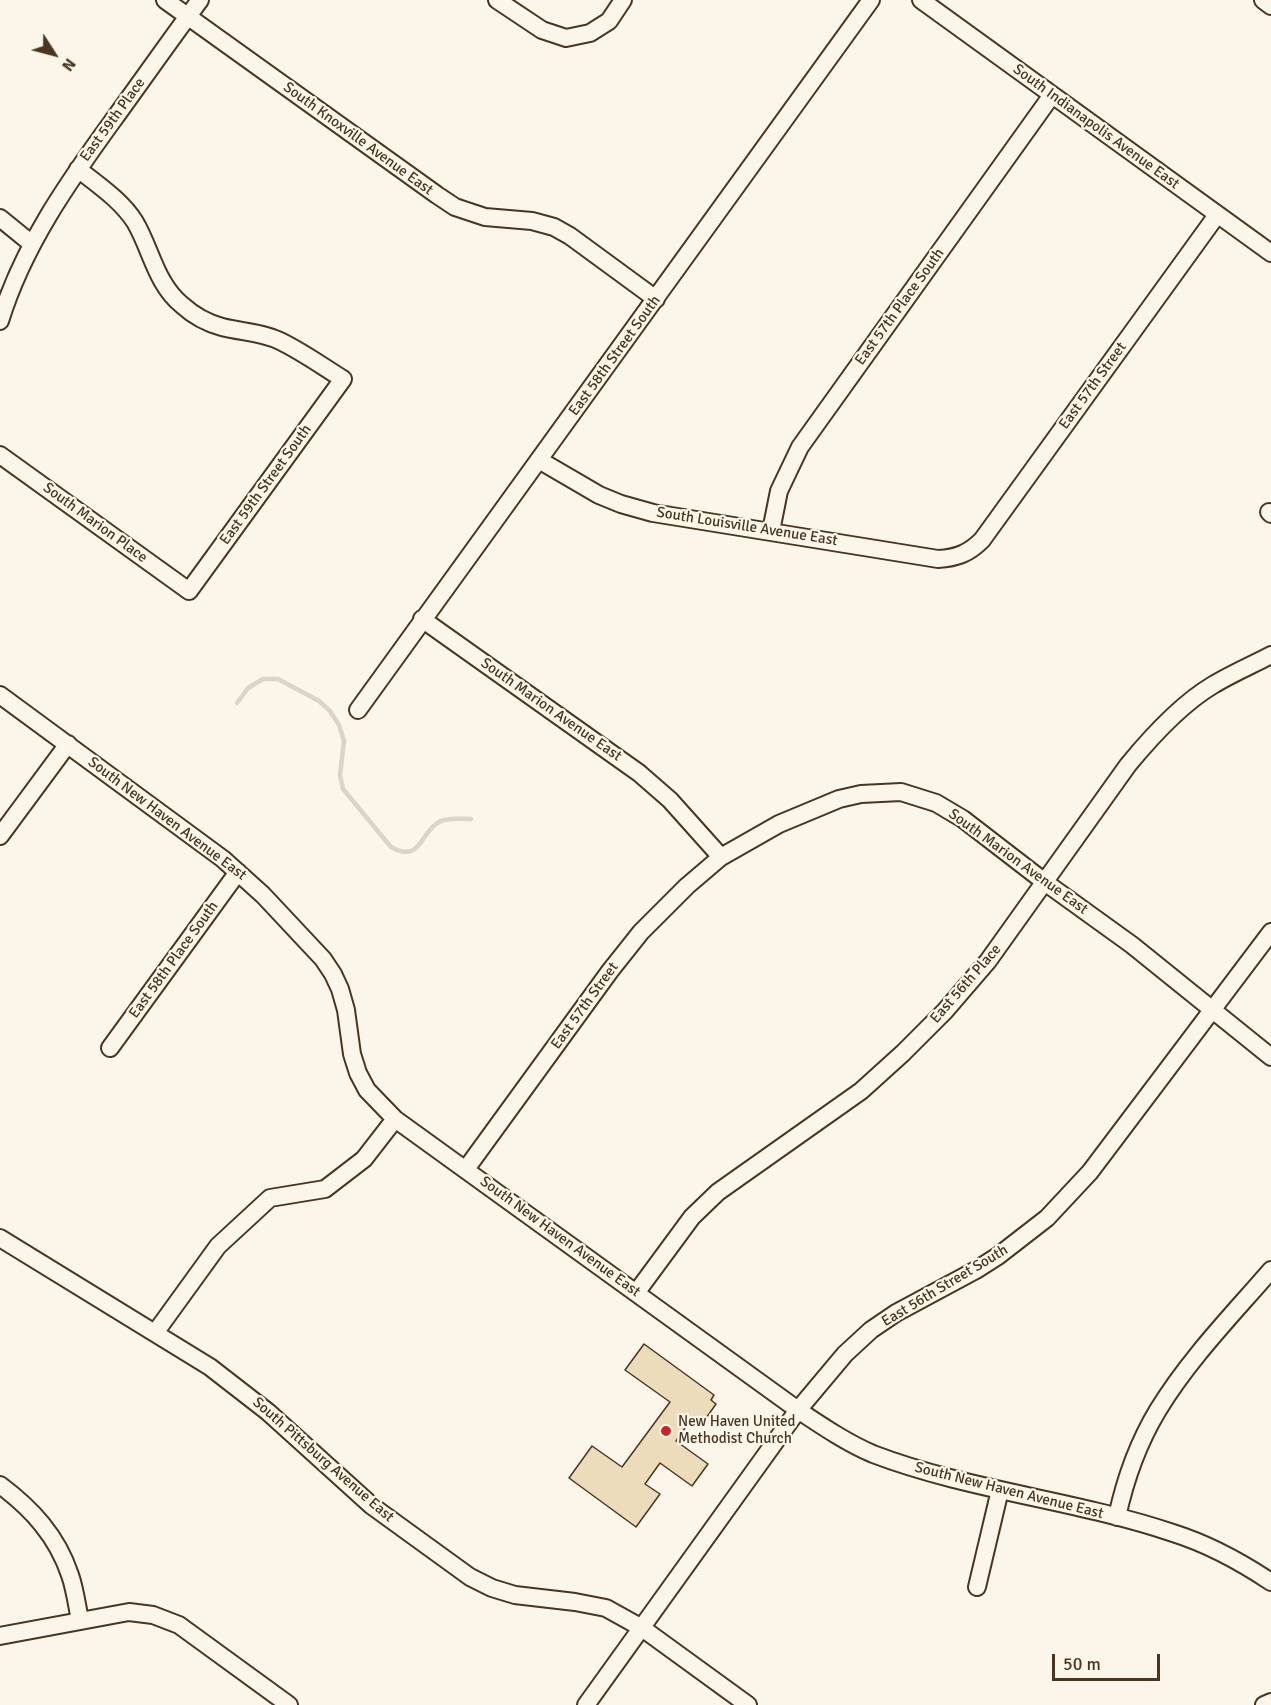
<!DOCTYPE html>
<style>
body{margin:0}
#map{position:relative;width:1271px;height:1705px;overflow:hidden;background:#fbf6e9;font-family:Signika,sans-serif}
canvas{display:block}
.north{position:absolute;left:24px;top:24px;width:60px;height:60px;-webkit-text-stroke:4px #fbf6e9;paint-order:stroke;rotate:126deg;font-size:16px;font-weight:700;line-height:24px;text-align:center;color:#4a3520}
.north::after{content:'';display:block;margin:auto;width:21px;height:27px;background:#4a3520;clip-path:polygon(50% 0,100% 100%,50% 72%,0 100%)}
.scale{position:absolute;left:1052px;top:1654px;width:108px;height:27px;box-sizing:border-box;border:3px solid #4a3520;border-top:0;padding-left:8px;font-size:18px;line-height:21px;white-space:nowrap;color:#4a3520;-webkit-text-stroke:4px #fbf6e9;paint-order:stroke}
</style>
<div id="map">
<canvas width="1271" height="1705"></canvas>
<div class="north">N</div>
<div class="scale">50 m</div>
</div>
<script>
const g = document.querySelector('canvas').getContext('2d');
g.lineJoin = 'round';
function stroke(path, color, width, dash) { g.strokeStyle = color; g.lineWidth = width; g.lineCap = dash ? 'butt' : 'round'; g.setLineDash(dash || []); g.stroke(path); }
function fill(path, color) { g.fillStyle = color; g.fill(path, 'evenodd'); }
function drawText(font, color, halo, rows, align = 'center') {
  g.font = font + ' Signika,sans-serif'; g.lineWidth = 4.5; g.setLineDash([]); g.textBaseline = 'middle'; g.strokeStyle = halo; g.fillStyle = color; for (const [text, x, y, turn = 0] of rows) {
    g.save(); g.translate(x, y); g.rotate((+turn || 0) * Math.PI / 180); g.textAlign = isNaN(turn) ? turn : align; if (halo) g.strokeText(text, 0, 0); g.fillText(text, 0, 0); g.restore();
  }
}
const stream = new Path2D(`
 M237 703 248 688 263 679H278L319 701 330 711 339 725 344 741 340 775 343 789 391 847C421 864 420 832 439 822 447 817 462 819 471 819`);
const building = new Path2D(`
 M644 1344 714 1395 711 1400 716 1404 704 1421 699 1417 696 1421 692 1418 676 1441 708 1464 692 1486 660 1463 645 1484 660 1494 636 1527 569 1478 592 1446 622 1467 670 1402 625 1370Z`);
const minor = new Path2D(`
 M165 0 437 195 455 207 485 217 532 221 554 227 570 236 656 299
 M497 0 542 30 566 38 590 33 609 21 623 0
 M921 0 1271 253
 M1263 0 1271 6
 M0 218 32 244
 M0 321C23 246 69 181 114 119 143 79 171 39 200 0
 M0 455 189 591 343 379C322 366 301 351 280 341 262 332 241 332 222 327 207 323 193 315 182 305 156 284 151 249 135 222 121 200 98 185 78 169
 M539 460 599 495 621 504 653 513 938 559C957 558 969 553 982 540L1217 215
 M1269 512 1271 514
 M771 531 779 491 800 447 1052 95
 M422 619 639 773 670 800 721 857
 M0 695 223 859 263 895 323 959 333 974 340 989 346 1010 352 1054 358 1073 367 1090 395 1119 798 1410C822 1426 847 1443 873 1454 970 1491 1075 1500 1173 1533 1208 1544 1241 1562 1271 1582
 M358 710 871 0
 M0 836 68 744
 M110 1048 238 872
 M466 1169 610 971 641 932 687 886 721 857 779 824 839 799 861 794 901 792 936 803 963 819 1046 883 1132 945 1271 1057
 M0 1238 210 1367 268 1412 372 1506 470 1577 492 1588 515 1595 575 1602 606 1608 642 1628 748 1705
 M636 1293 692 1217 718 1192 861 1091 903 1053 945 1011 988 961 1128 765C1151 737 1181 704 1213 685 1231 674 1252 665 1271 655
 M155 1333 218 1246 270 1198 325 1189 364 1159 395 1119
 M0 1485C32 1509 57 1536 70 1575 75 1589 77 1606 80 1620
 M1117 1517C1125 1480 1138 1443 1158 1410 1189 1359 1232 1315 1271 1270
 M977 1587 1000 1490
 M0 1636 129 1612 153 1615 179 1625 289 1705
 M586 1705 798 1410 845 1354 871 1330 896 1313 976 1270 998 1256 1047 1218 1090 1172 1271 932
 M1264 1705 1271 1702`);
const markers = [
 [666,1431,6,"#c62828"]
];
const streetNames = [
 ["East 59th Place",113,120,-54],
 ["South Indianapolis Avenue East",1096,127,36],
 ["South Knoxville Avenue East",358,139,36],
 ["East 57th Place South",900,307,-54],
 ["East 58th Street South",615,356,-54],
 ["East 57th Street",1093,386,-54],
 ["East 59th Street South",266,485,-54],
 ["South Marion Place",95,523,36],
 ["South Louisville Avenue East",747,527,9],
 ["South Marion Avenue East",551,710,35],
 ["South New Haven Avenue East",167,819,37],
 ["South Marion Avenue East",1018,862,36],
 ["East 58th Place South",174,960,-54],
 ["East 56th Place",966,984,-49],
 ["East 57th Street",585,1006,-54],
 ["South New Haven Avenue East",560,1237,36],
 ["East 56th Street South",945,1286,-31],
 ["South Pittsburg Avenue East",323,1460,41],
 ["South New Haven Avenue East",1009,1491,14]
];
const poiNames = [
 ["New Haven United",678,1422],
 ["Methodist Church",678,1439]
];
stroke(stream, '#dcd4c6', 4.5);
fill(building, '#ecdcbc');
stroke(building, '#4a3520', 1.5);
stroke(minor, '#4a3520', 20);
stroke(minor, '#fbf6e9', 16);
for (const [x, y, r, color] of markers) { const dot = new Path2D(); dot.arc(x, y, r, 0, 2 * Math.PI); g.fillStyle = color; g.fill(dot); stroke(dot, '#fbf6e9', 2); }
drawText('15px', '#4a3520', '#fbf6e9', streetNames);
drawText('15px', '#4a3520', '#fbf6e9', poiNames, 'left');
</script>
